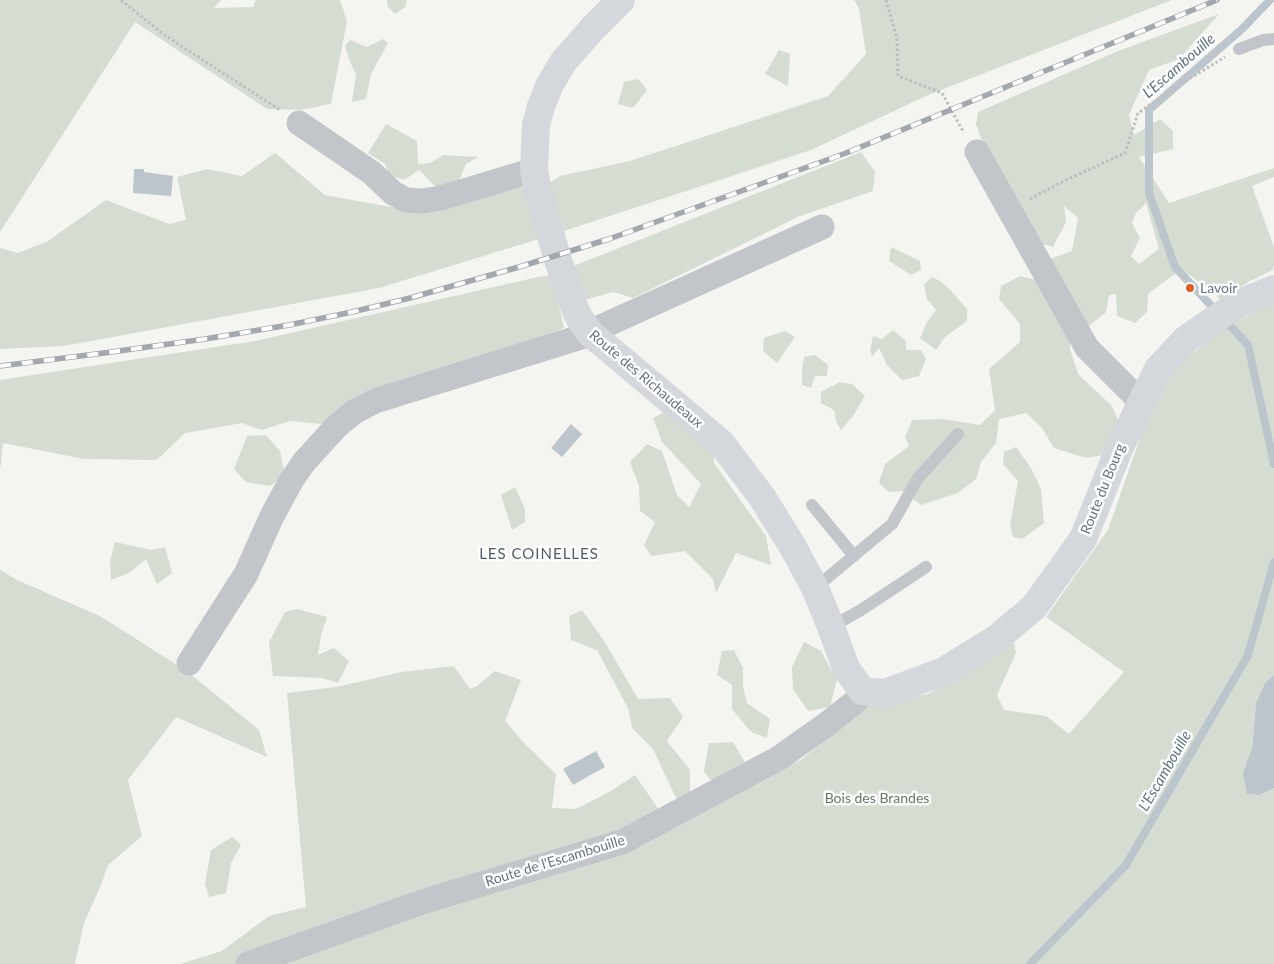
<!DOCTYPE html>
<style>
body{margin:0}
canvas{display:block;background:#f4f5f1}
</style>
<canvas width="1274" height="964"></canvas>
<script>
const g = document.querySelector('canvas').getContext('2d');
g.lineJoin = 'round';
function fill(path, color) { g.fillStyle = color; g.fill(path, 'evenodd'); }
function stroke(path, color, width, dash) { g.strokeStyle = color; g.lineWidth = width; g.lineCap = dash ? 'butt' : 'round'; g.setLineDash(dash || []); g.stroke(path); }
function drawText(font, color, halo, rows, align = 'center') {
  g.font = font + ' Lato,sans-serif'; g.lineWidth = 5; g.setLineDash([]); g.textBaseline = 'middle'; g.strokeStyle = halo; g.fillStyle = color; for (const [text, x, y, turn = 0] of rows) {
    g.save(); g.translate(x, y); g.rotate((+turn || 0) * Math.PI / 180); g.textAlign = isNaN(turn) ? turn : align; if (halo) g.strokeText(text, 0, 0); g.fillText(text, 0, 0); g.restore();
  }
}
const green = new Path2D(`
 M0 0H221L214 8 253 7 256 0H340L347 21 331 104 300 110 267 109 135 22 0 232Z
 M387 0H407L405 7 395 14 387 6Z
 M854 0H1172L928 95 811 150 561 232 547 185 560 176 630 161 828 96 866 54 859 9Z
 M1219 14 1179 59 1149 70 1129 115 1134 135 1160 119 1173 131V149L1139 157 1169 203 1274 168V177L1252 186 1274 247V265L1273 270 1250 281 1220 300 1214 293 1184 271 1172 276 1148 294 1147 312 1135 323 1117 316 1116 294 1109 295 1106 312 1084 330 1071 336 1070 349 1078 374 1112 406 1120 424 1103 455 1086 458 1054 448 1042 428 1026 413 999 419 996 443 981 462 976 479 958 493 921 505 903 491 889 492 879 483 885 464 909 446 905 437 912 420 943 419 980 425 995 410 989 369 1020 342V324L999 299 1001 286 1020 276 1041 281 1045 261 1072 251 1078 218 1064 206 1066 222 1053 247 1034 242 990 164 976 124 978 112 1118 51ZM1146 203 1159 249 1139 264 1131 256 1140 238 1132 223 1136 213Z
 M383 39 388 43 371 74 366 99 352 102 356 74 350 62 345 46 350 40 367 47Z
 M779 50 790 54 788 86 765 74Z
 M638 79 647 90 633 108 618 104 624 82Z
 M386 124 417 141 418 164 430 163 443 155 478 157 466 164 457 186 436 187 419 170 404 180 389 175 385 164 368 153Z
 M861 152 875 172 873 191 800 216 633 298 613 292 581 301 571 267Z
 M275 153 325 195 418 212 519 185 526 190 539 239 379 288 64 346 0 349V248L18 253 48 241 106 200 169 224 186 220 177 177 207 169 242 176Z
 M891 247 920 261 921 270 911 275 889 261Z
 M552 275 564 328 511 352 322 424 290 421 262 430 242 423 185 433 157 460 84 459 3 443 1 464 0 467V380L255 341 538 277Z
 M931 277C944 280 958 299 967 309V321L945 337 936 350 920 338 927 322 936 310 927 299 924 285Z
 M1274 301V675L1265 683 1256 703 1252 749 1243 772 1260 795 1274 788V964H180L222 951 269 916 306 907 287 693 336 687 402 672 454 666 470 689 477 686 495 671 521 680 505 721 524 743 556 774 552 808 576 809 611 791 635 775 670 826 802 759 869 703 928 694 1013 637 1016 653 997 695 1004 710 1046 716 1069 734 1124 672 1046 617 1108 530 1148 415 1177 365 1223 329Z
 M893 330 906 341V350H921L926 359 919 376 902 380 887 365 879 348 872 357 870 351 873 336 882 339Z
 M785 331 795 337 777 363 763 351 764 338Z
 M815 355 828 365 827 376H815L811 388 802 385V370L804 357Z
 M840 382 852 384 865 396 853 416 841 430 836 421 834 410 821 403V392Z
 M673 408 714 445V463L766 536 771 565 736 553 716 593 713 579 685 551 651 556 644 545 655 522 640 511 639 486 630 462 647 444 662 451 677 495 689 507 701 484 662 442 653 418Z
 M266 435 280 451 285 475 270 486 246 482 234 469 247 436Z
 M1016 447 1031 468 1041 489 1044 523 1022 539 1013 537 1010 525 1018 481 1003 464 1004 452Z
 M515 487 525 509V522L512 530 501 495Z
 M115 542 151 550 165 547 172 573 157 584 146 559 129 573 111 580 110 561Z
 M0 570 17 580 100 616 188 672 259 730 267 757 176 717 128 780 142 836 108 865 101 885 84 923 75 964H0Z
 M297 609 327 617 321 635 318 655 334 648 349 661 338 683 322 678 273 676 269 642 285 612Z
 M582 610 604 641 638 699 670 698 683 717 667 741 690 770V797L676 798 653 749 632 728 628 708 597 650 571 640 569 616Z
 M804 642 821 651 837 680 830 707 808 711 793 689 792 667Z
 M734 650 743 668V687L747 703 770 719 767 738 751 732 732 709V685L717 675 722 651Z
 M733 742 746 764 715 786 704 771 709 743Z
 M232 837 241 845 231 863 226 893 209 897 205 884 211 850Z`);
const water = new Path2D(`
 M134 169H144V172L173 176 171 196 133 193Z
 M571 424 582 434 562 457 551 448Z
 M1274 675V788L1260 795 1247 794 1243 772 1252 749 1256 703 1265 683Z
 M596 751 605 767 573 785 563 769Z`);
const stream = new Path2D(`
 M1270 0 1242 29 1149 110V193L1175 267 1248 345 1274 464
 M1030 964 1126 865 1248 655 1274 562`);
const path = new Path2D(`
 M121 0 163 34 280 110
 M886 0 897 38 898 76 942 93 964 133
 M1030 199 1062 182 1125 153 1138 113 1173 89 1225 57`);
const lane = new Path2D(`
 M1239 49 1263 40 1274 39
 M812 505 854 556
 M815 588 892 524 918 478 958 434
 M831 627 861 610 926 567`);
const street = new Path2D(`
 M299 123 372 173 393 193 406 200 422 201 441 198 534 170
 M977 152 1087 348 1142 403
 M189 663 246 574 272 516 291 481 304 462 336 427 354 412 375 401 581 337 590 333 601 327 822 227
 M248 964 425 901 622 842 779 758 827 724 856 701 862 691`);
const secondary = new Path2D(`
 M621 0 593 28 564 61 550 84 541 106 536 125 534 170 537 187 558 260 575 309 580 319 590 333 721 443 762 497 793 547 815 588 831 627 846 668 862 691 885 693 942 672 996 639 1034 607 1083 539 1119 449 1158 369 1185 340 1212 321 1242 302 1274 289`);
const rail = new Path2D(`
 M0 366 104 353 205 339 289 325 352 312 410 298 519 267 609 239 846 153 1217 0`);
const markers = [
 [1190,288,5,"#e25d23"]
];
const poiNames = [
 ["Lavoir",1200,288]
];
const streetNames = [
 ["Route des Richaudeaux",646,379,40],
 ["Route du Bourg",1103,489,-68],
 ["Route de l'Escambouille",555,861,-17]
];
const parkNames = [
 ["Bois des Brandes",877,798]
];
const waterNames = [
 ["L'Escambouille",1179,66,-41],
 ["L'Escambouille",1165,771,-60]
];
const neighbourhoodNames = [
 ["LES COINELLES",539,554]
];
fill(green, '#d5dcd2');
fill(water, '#bbc5cb');
stroke(stream, '#bbc5cb', 8);
stroke(path, '#bcbec0', 3, [2.5, 2.5]);
stroke(lane, '#c2c5c9', 12);
stroke(street, '#c2c5c9', 25);
stroke(secondary, '#d4d8dc', 28);
stroke(rail, '#a3a8ae', 5.5);
stroke(rail, '#fff', 4, [11]);
for (const [x, y, r, color] of markers) { const dot = new Path2D(); dot.arc(x, y, r, 0, 2 * Math.PI); g.fillStyle = color; g.fill(dot); stroke(dot, '#fff', 2); }
drawText('14px', '#647282', '#fff', poiNames, 'left');
drawText('14px', '#647282', '#fff', streetNames);
drawText('14px', '#657962', '#fff', parkNames);
drawText('italic 15px', '#5f747f', '#fff', waterNames);
g.letterSpacing = '1px';
drawText('15px', '#515c67', '#fff', neighbourhoodNames);
g.letterSpacing = '0px';
</script>
